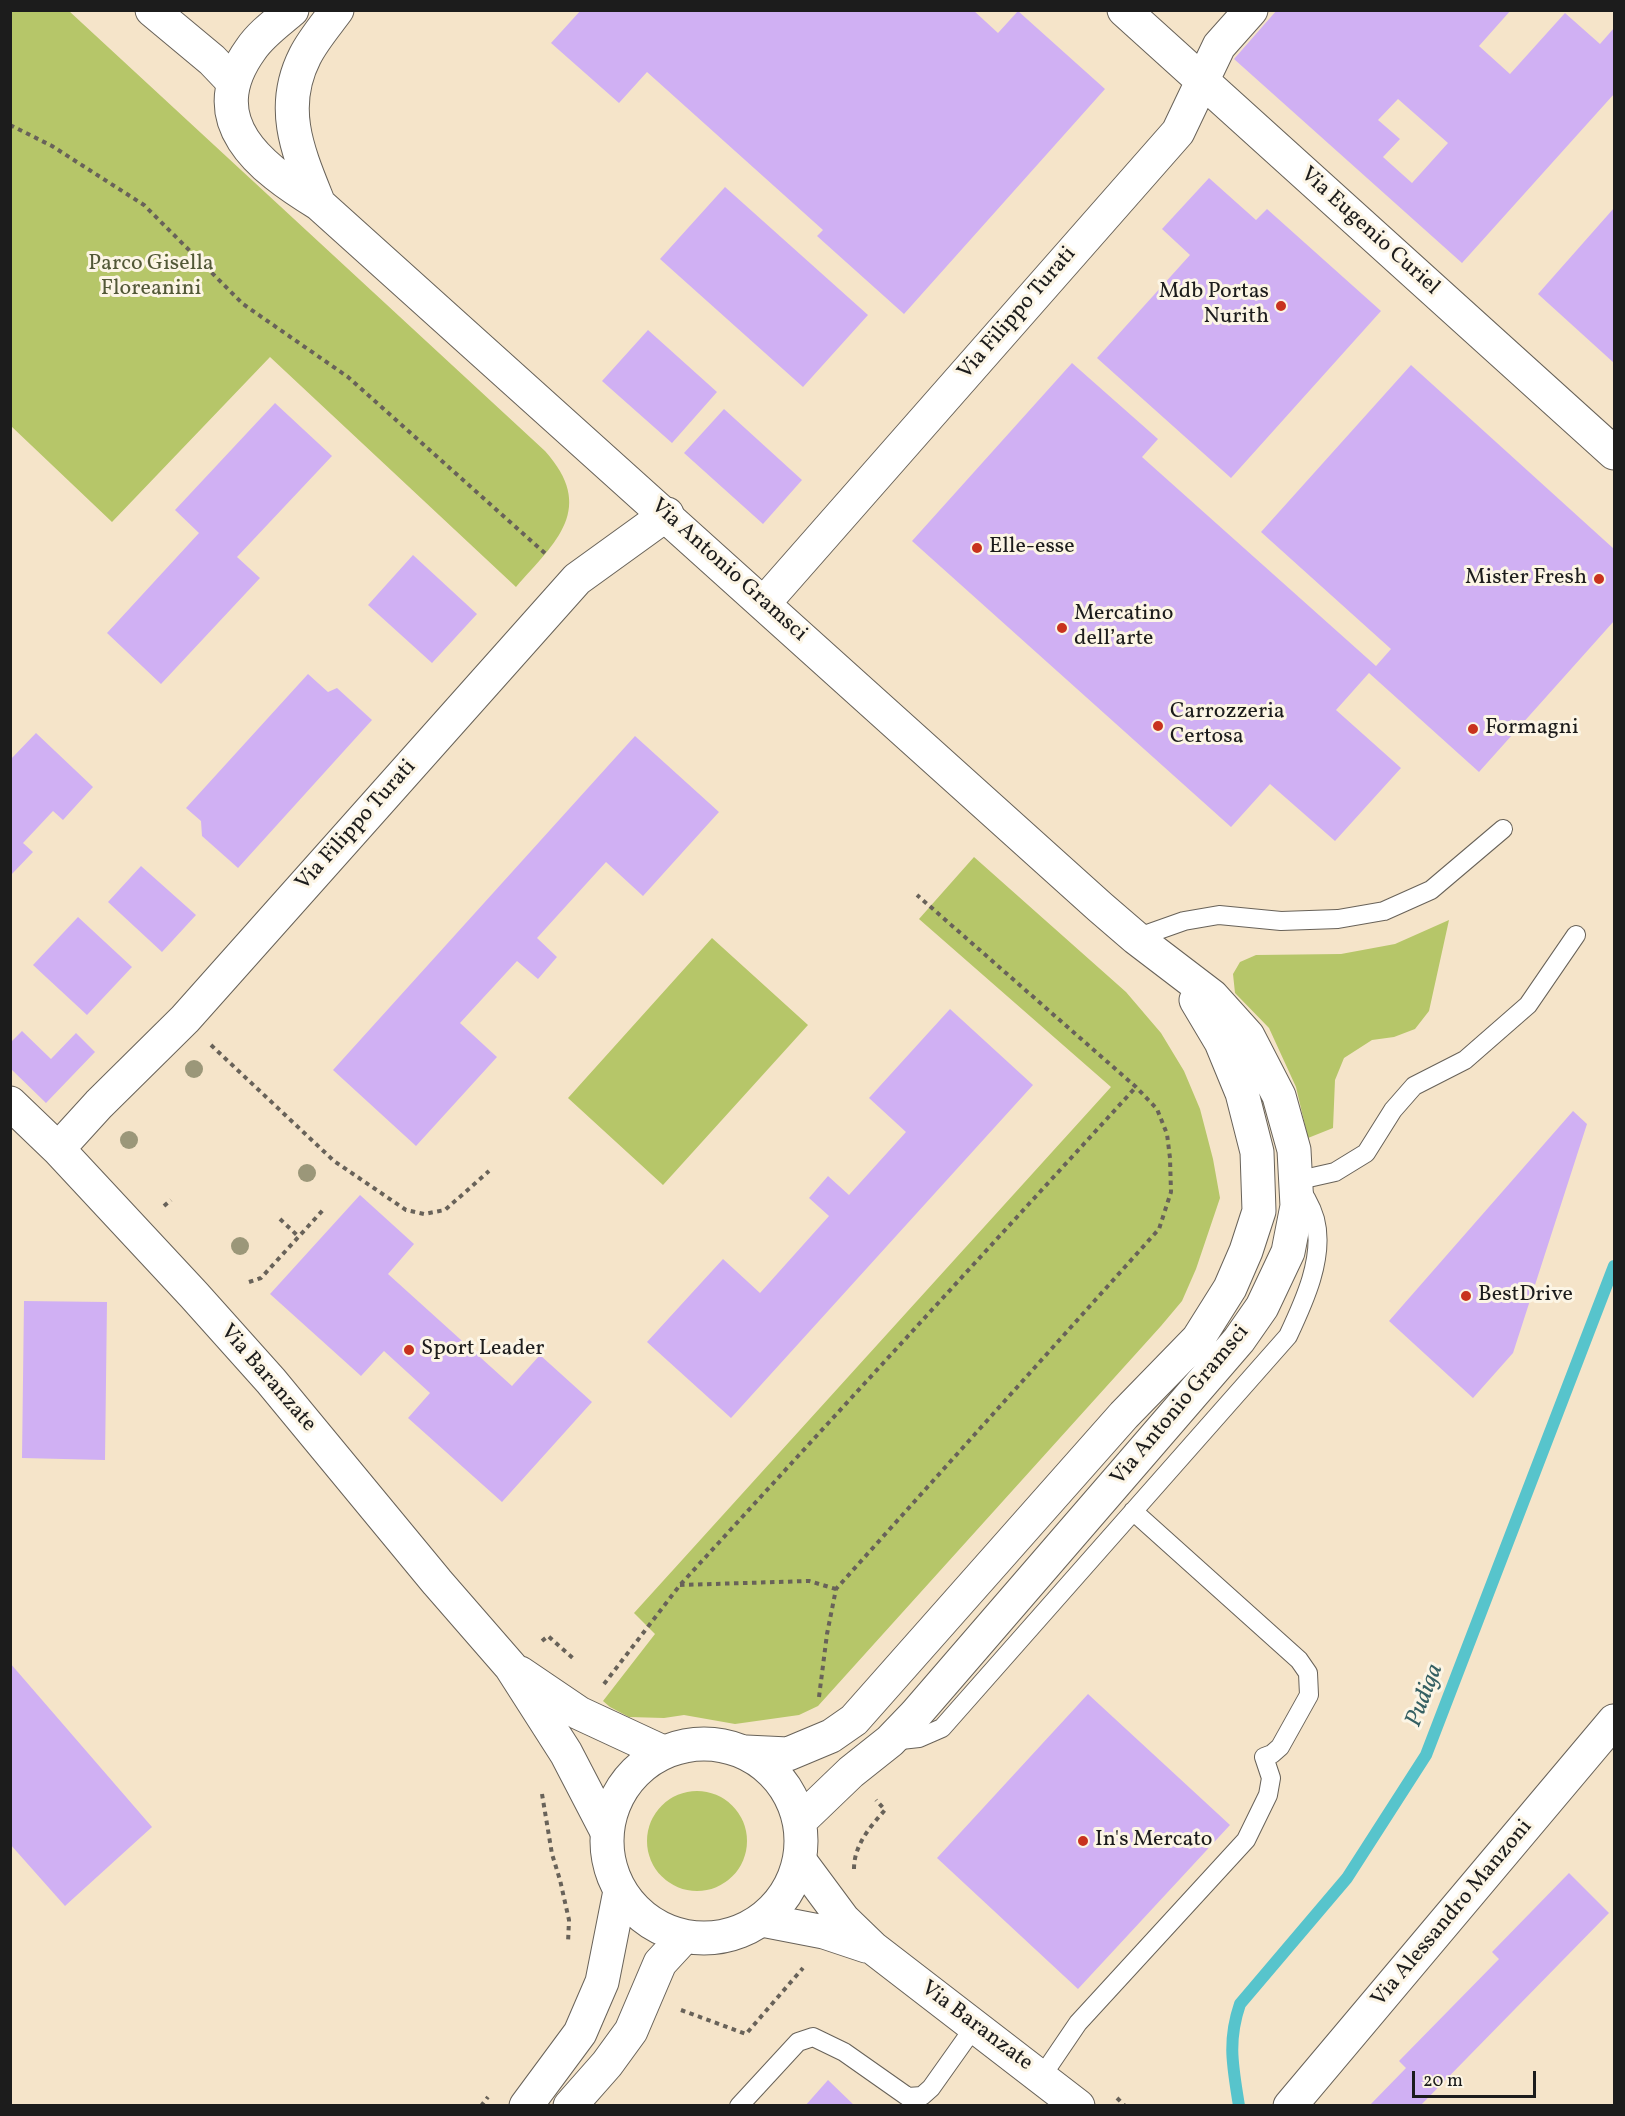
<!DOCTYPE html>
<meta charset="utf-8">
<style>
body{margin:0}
#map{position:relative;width:1625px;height:2116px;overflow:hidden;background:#f5e4c9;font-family:Vollkorn,serif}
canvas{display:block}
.frame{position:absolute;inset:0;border:12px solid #1c1c1c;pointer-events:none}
.scale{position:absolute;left:1412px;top:2071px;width:124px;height:27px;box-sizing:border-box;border:3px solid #1c1c1c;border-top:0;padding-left:8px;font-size:18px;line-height:21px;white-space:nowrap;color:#1c1c1c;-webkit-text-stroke:4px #fcf5e5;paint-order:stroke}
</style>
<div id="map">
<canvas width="1625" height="2116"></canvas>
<div class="frame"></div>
<div class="scale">20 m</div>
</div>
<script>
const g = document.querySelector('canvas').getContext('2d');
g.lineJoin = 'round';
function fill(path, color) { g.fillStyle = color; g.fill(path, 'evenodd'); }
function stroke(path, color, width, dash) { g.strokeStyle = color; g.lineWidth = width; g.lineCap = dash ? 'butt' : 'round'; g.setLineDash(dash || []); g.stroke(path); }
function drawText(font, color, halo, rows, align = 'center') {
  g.font = font + ' Vollkorn,serif'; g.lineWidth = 6; g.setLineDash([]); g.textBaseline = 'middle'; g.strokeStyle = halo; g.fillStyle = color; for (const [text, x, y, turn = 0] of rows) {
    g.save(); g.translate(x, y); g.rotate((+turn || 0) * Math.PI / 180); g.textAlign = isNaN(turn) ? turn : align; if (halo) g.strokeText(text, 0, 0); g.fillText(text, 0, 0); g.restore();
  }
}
const green = new Path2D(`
 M10 11H69L545 451C596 508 557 541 516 587L270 357 112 522 11 426Z
 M974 857 1126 992 1161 1033 1184 1071 1200 1109 1213 1159 1220 1198 1196 1269 1182 1301 1161 1326 818 1706 799 1715 735 1724 684 1715 664 1718 629 1717 610 1707 603 1701 655 1634 634 1613 1111 1087 919 919Z
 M1449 920 1429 1011 1415 1029 1394 1037 1372 1040 1344 1058 1335 1080 1333 1128 1308 1138 1296 1087 1269 1028 1235 993 1233 974 1240 962 1256 955 1341 954 1395 944Z
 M712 938 808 1025 663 1185 568 1098Z
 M647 1841a50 50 0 1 1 100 0a50 50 0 1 1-100 0Z`);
const stream = new Path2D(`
 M1239 2106C1233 2067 1227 2042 1240 2004L1347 1878 1426 1755 1614 1266`);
const building = new Path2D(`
 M581 10H973L998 33 1018 11 1105 89 904 314 817 236 823 230 647 72 619 103 551 43Z
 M1277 10H1511L1479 46 1510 74 1565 13 1600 44 1614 28V94L1462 263 1234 59ZM1398 99 1448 143 1412 183 1383 157 1400 139 1378 120Z
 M1209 178 1256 220 1267 209 1381 311 1231 478 1097 358 1190 255 1162 229Z
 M725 187 868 315 803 387 660 259Z
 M1614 208V363L1538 294Z
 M648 330 717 392 672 443 602 381Z
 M1072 363 1158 439 1142 457 1376 666 1391 649 1261 532 1411 365 1614 549V621L1479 772 1369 673 1336 710 1401 768 1335 841 1270 784 1231 827 912 541Z
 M275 403 332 456 237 557 260 578 161 684 107 633 199 533 175 510Z
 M724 409 802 480 763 524 684 453Z
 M413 555 477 614 432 663 368 605Z
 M308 674 328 692 337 688 372 720 238 868 202 836 201 821 186 808Z
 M36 733 93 787 63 820 53 811 23 843 33 852 10 876V760Z
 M635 736 719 812 643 896 606 862 537 938 557 957 538 979 517 961 460 1023 497 1057 416 1146 333 1070Z
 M141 866 196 915 162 952 108 902Z
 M78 917 132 967 87 1015 33 965Z
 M950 1009 1033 1085 731 1418 647 1342 723 1259 760 1293 829 1216 809 1198 828 1176 849 1195 906 1132 869 1098Z
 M22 1031 51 1059 76 1033 95 1052 46 1103 10 1068V1043Z
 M1573 1111 1587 1124 1513 1353 1473 1398 1389 1321Z
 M360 1195 414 1244 388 1274 512 1386 540 1355 592 1402 502 1502 408 1418 430 1393 384 1351 361 1376 270 1294Z
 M24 1301 107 1302 105 1460 22 1458Z
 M10 1663 152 1827 65 1906 10 1844Z
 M1088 1694 1230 1825 1078 1989 937 1858Z
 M1569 1873 1609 1913 1420 2106H1369L1406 2068 1399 2061 1499 1959 1492 1952Z
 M828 2080 855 2106H805Z`);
const path = new Path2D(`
 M10 125 52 146 144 205 243 304 348 377 548 556
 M211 1045 334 1161 406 1210 424 1214 445 1210 489 1171
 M164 1206 171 1200
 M280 1219 299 1237
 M249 1282 261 1278 323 1210
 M680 1585 809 1581 836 1589
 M542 1641 548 1636 575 1660
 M604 1684 680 1585 1136 1087
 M819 1697 827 1634 836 1589 1159 1229 1171 1192 1170 1158 1167 1134 1157 1109 1136 1087 917 895
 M542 1794 552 1854 560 1880 569 1920 568 1943
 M854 1869C854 1845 870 1827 885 1810L876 1800
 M681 2010 746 2034 803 1968
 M1117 2098 1125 2106
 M481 2106 488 2097`);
const service = new Path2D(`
 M1136 938 1184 921 1219 915 1281 921 1338 919 1384 911 1431 890 1503 829
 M892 1741 919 1738 942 1728 1288 1336C1304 1302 1325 1257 1315 1219 1311 1205 1303 1193 1295 1181L1335 1172 1366 1153 1393 1110 1414 1086 1465 1060 1528 1005 1576 935
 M1042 2076 1078 2023 1246 1840 1268 1795 1271 1778 1264 1757 1272 1754 1280 1747 1309 1695 1308 1673 1299 1660 1133 1511
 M739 2106 798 2042 813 2037 844 2052 908 2097 922 2096 931 2088 975 2026`);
const minor = new Path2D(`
 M152 10 212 60 233 82
 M1124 10 1614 453
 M764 603 1178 132 1219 46 1251 10
 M10 1103 58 1149 194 1295 271 1381 437 1582 511 1667 566 1753 606 1830
 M58 1149 99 1104 185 1019 577 579 667 514
 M520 1673 579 1713 663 1752
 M800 1861 843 1919 873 1948 1078 2106
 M762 1920 824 1932 866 1946
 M1290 2106 1614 1721`);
const tertiary = new Path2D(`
 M292 10C278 22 261 34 251 49 199 121 260 168 319 204L1100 907 1136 938 1212 996 1248 1036 1279 1096 1294 1150 1297 1206 1288 1252 1262 1307 1239 1340 915 1715 890 1741 851 1772 800 1821
 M319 204C299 154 278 109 305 56 313 40 326 25 337 10
 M607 1841a97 97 0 1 1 194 0a97 97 0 1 1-194 0Z
 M746 1752 788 1754 831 1736 854 1720 1124 1415 1198 1339 1230 1288 1246 1251 1259 1211 1257 1152 1242 1093 1221 1042 1196 1000
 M526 2106 580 2033 602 1982 620 1891
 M570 2106 607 2064 631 2031 660 1963 684 1937`);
const trees = [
 [194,1069],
 [129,1140],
 [307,1173],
 [240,1246]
];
const markers = [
 [1281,306,6,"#c8321e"],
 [977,548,6,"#c8321e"],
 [1599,579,6,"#c8321e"],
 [1062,628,6,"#c8321e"],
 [1158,726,6,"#c8321e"],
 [1473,729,6,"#c8321e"],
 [1466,1296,6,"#c8321e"],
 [409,1350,6,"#c8321e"],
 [1083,1841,6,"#c8321e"]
];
const streetNames = [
 ["Via Eugenio Curiel",1369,232,42],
 ["Via Filippo Turati",1018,314,-49],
 ["Via Antonio Gramsci",728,571,42],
 ["Via Filippo Turati",357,826,-48],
 ["Via Baranzate",267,1379,49],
 ["Via Antonio Gramsci",1181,1406,-50],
 ["Via Alessandro Manzoni",1453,1914,-50],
 ["Via Baranzate",976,2027,37]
];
const parkNames = [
 ["Parco Gisella",151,265],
 ["Floreanini",151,290]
];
const poiNames = [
 ["Mdb Portas",1269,293,"right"],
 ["Nurith",1269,318,"right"],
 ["Elle-esse",989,548],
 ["Mister Fresh",1587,579,"right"],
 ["Mercatino",1074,615],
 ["dell’arte",1074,640],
 ["Carrozzeria",1170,713],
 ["Certosa",1170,738],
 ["Formagni",1485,729],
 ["BestDrive",1478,1296],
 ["Sport Leader",421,1350],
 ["In's Mercato",1095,1841]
];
const waterNames = [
 ["Pudiga",1426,1696,-69]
];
fill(green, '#b6c669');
stroke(stream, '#57c4cc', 12);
fill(building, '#d0b0f3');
stroke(service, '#686259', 20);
stroke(minor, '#686259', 35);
stroke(tertiary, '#686259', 35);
stroke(path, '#686259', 4, [4.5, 4.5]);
stroke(service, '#fff', 18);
stroke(minor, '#fff', 33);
stroke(tertiary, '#fff', 33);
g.fillStyle = '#9b9779';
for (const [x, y] of trees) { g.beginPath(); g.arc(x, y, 9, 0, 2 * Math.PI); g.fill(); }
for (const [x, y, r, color] of markers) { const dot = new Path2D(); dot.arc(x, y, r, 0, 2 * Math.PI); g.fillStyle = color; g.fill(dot); stroke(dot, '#fcf5e5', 2); }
drawText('22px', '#1c1c1c', '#fcf5e5', streetNames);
drawText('22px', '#525837', '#fcf5e5', parkNames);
drawText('22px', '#1c1c1c', '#fcf5e5', poiNames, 'left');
drawText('italic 24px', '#345f62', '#fcf5e5', waterNames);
</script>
